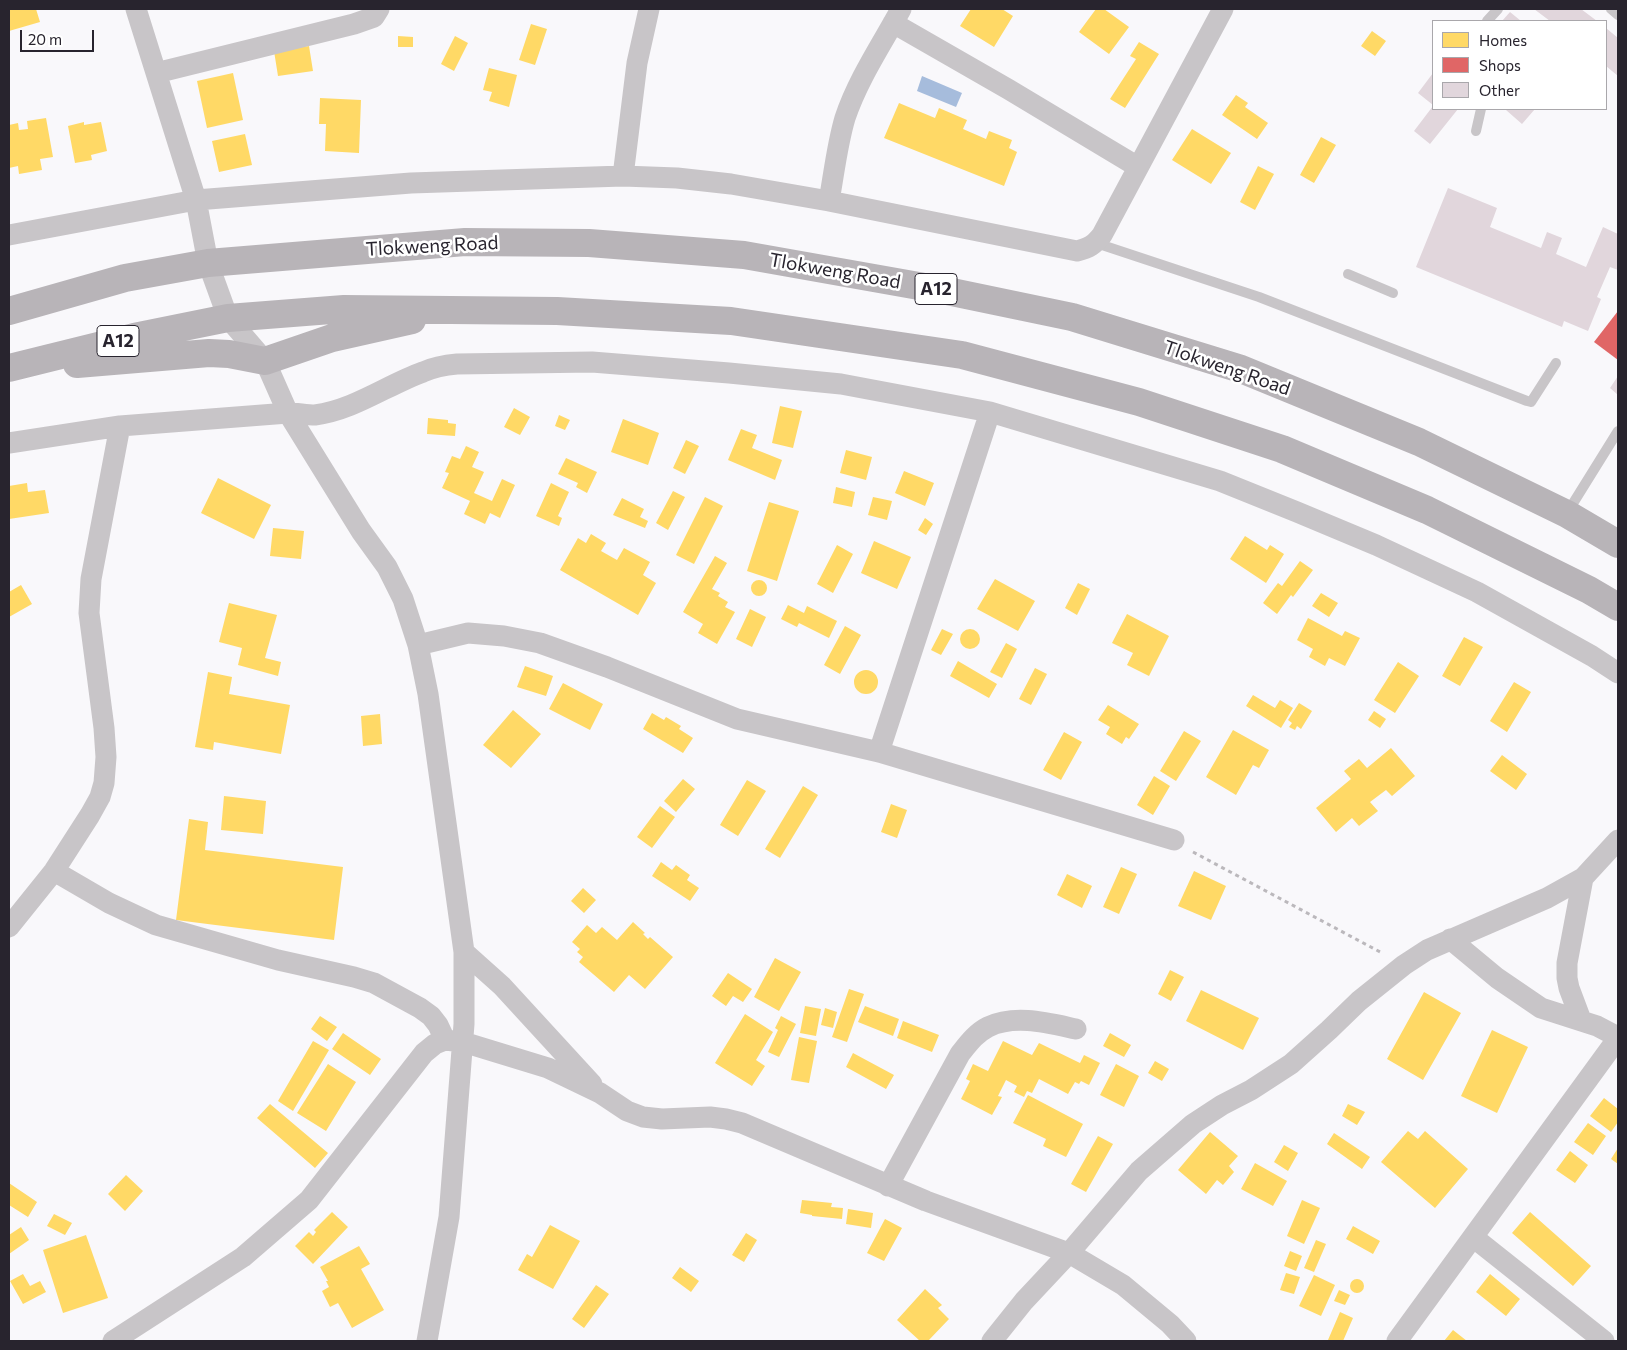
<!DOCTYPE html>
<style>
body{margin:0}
#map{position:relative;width:1627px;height:1350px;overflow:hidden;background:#f9f8fb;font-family:Commissioner,sans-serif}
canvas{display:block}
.frame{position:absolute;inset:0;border:10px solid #28242e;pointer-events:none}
.legend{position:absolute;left:1432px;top:20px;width:175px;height:90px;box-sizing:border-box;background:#fff;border:1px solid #a9a7ab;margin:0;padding:6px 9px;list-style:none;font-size:15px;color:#28242e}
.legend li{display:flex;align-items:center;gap:10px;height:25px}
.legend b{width:25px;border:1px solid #a9a7ab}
.scale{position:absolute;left:20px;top:30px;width:74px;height:22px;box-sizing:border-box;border:2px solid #28242e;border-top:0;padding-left:6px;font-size:15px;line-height:18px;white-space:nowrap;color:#28242e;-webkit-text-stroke:4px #fff;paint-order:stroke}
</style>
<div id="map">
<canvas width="1627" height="1350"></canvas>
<div class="frame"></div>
<ul class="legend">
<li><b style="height:14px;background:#ffd966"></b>Homes</li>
<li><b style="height:14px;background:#e06666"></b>Shops</li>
<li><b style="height:14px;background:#e1d6dc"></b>Other</li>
</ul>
<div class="scale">20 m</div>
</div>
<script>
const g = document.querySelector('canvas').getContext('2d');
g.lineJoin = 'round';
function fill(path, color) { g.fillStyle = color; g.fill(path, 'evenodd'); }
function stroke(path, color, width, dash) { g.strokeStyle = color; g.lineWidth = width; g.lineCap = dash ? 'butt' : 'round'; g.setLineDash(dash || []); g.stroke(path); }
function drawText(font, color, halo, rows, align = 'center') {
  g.font = font + ' Commissioner,sans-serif'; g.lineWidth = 5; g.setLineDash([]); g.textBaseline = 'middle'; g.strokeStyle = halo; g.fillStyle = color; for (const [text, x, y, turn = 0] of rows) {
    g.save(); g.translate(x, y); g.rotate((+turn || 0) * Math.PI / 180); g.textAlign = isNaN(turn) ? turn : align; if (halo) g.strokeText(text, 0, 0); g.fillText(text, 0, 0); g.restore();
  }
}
const water = new Path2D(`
 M922 76 962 93 956 107 917 91Z`);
const homes = new Path2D(`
 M9 9H36L40 22 9 31Z
 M971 9H1002L1013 16 994 47 960 26Z
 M1096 9H1104L1129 27 1109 54 1079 32Z
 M531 24 547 29 535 65 519 60Z
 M1372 31 1386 41 1375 56 1361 46Z
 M398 36 413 37V47H398Z
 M455 36 468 43 454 71 441 64Z
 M1139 42 1159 54 1125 108 1110 99 1136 59 1130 56Z
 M309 46 313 71 278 76 274 51Z
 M489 68 517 75 509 107 489 101 492 92 483 90Z
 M233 73 243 120 207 128 197 81Z
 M1236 95 1248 103 1245 107 1268 123 1257 139 1222 115Z
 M320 98 361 100 359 153 325 151 326 124H319Z
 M899 103 935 118 939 108 967 120 963 129 986 139 989 131 1012 140 1009 148 1017 152 1004 186 884 138Z
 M46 118 53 157 40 159 42 170 19 174 18 166 9 168V125L18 123 19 130 28 129 27 121Z
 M84 122V125L101 122 107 151 91 155 92 160 75 163 68 126Z
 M1192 129 1231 153 1211 184 1172 160Z
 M245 134 252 165 219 172 212 141Z
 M1321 137 1336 145 1314 183 1300 175Z
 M1258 166 1274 174 1255 210 1240 202Z
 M780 406 802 411 793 448 772 443Z
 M514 408 530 417 520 435 504 427Z
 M559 415 570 420 565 430 555 426Z
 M428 418 448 420V423L456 424 455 436 427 434Z
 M623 419 659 433 648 465 611 452Z
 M741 429 757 435 752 448 782 460 775 480 728 460Z
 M686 440 699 446 685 474 673 468Z
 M466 446 479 452 472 467 484 472 474 493 492 501 502 479 515 485 500 518 490 513 485 524 464 514 470 501 442 488 449 473 445 472 452 456 460 459Z
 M846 450 872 457 866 480 840 473Z
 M566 458 597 472 587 493 576 487 578 483 558 474Z
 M904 471 934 483 925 506 895 493Z
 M218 478 271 505 254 539 201 513Z
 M27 483 28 492 45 490 49 513 9 519V486Z
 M551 483 569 492 558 516 562 518 559 526 536 516Z
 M836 487 855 492 852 507 833 503Z
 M673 491 685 497 668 530 656 523Z
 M705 497 723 506 694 564 676 555Z
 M873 497 892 501 887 520 868 515Z
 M622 498 644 509 640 517 648 521 645 528 613 515Z
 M769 502 799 511 777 581 747 571Z
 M925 518 933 524 926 535 918 530Z
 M273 528 304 531 301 559 270 556Z
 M591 534 606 543 601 551 617 560 624 548 650 562 643 575 656 583 638 615 560 570 578 538 586 543Z
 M1245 536 1267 550 1270 545 1284 554 1266 583 1230 559Z
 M874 541 911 557 897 589 861 573Z
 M837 545 853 554 833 593 817 584Z
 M715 556 727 563 712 589 720 593 718 596 728 602 725 607 735 612 717 644 698 633 703 624 683 612Z
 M1300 561 1313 570 1293 597 1291 595 1277 614 1263 603 1278 583 1282 586Z
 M995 579 1035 601 1018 631 977 609Z
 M751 588a8 8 0 1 1 16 0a8 8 0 1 1-16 0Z
 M1078 583 1090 589 1077 615 1065 608Z
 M21 585 32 604 9 617V592Z
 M1321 593 1338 603 1329 617 1312 606Z
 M229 603 277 615 265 658 281 662 278 676 238 665 242 648 219 642Z
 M788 605 804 613 807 606 837 621 829 638 799 623 797 627 781 619Z
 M750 609 766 617 752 647 736 639Z
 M1127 614 1169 636 1149 676 1127 665 1133 653 1112 643Z
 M1308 618 1342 636 1345 631 1360 638 1345 666 1329 658 1325 666 1309 657 1313 649 1297 640Z
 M845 626 861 635 840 674 824 665Z
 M960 639a10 10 0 1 1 20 0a10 10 0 1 1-20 0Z
 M942 629 953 634 941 655 931 650Z
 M1464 637 1483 647 1460 686 1442 676Z
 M1006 643 1017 649 1002 678 990 672Z
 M958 661 997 684 989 698 950 676Z
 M1398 662 1419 676 1395 713 1374 700Z
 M525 666 553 676 546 696 517 687Z
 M1035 668 1047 674 1031 705 1019 699Z
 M854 682a12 12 0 1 1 24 0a12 12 0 1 1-24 0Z
 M208 672 232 677 229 694 290 705 281 754 214 742 213 750 195 747Z
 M1514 682 1531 692 1507 732 1490 721Z
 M563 683 603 704 590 730 549 709Z
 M1253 695 1275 708 1280 700 1293 708 1281 728 1246 706Z
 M1299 703 1312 711 1301 729 1297 726 1295 730 1289 727 1292 723 1288 720Z
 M1108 705 1139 724 1129 739 1126 737 1122 744 1106 734 1110 727 1098 720Z
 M513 710 541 734 511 768 483 745Z
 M1374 711 1386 719 1380 728 1368 720Z
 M652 713 664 720 666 717 681 726 679 729 693 738 683 753 643 729Z
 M380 714 382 744 363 746 361 716Z
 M1233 730 1269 750 1259 768 1253 765 1236 795 1206 777Z
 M1184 731 1201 741 1176 781 1160 771Z
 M1064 732 1082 742 1061 780 1043 770Z
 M1391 748 1415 776 1392 796 1386 790 1370 802 1378 811 1359 826 1352 818 1336 832 1316 808 1351 779 1344 771 1359 759 1367 768Z
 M1502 755 1527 774 1516 790 1490 771Z
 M1154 776 1170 786 1153 815 1137 805Z
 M683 779 695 789 676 812 664 801Z
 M747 780 766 791 738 836 720 825Z
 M803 786 818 795 780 858 765 849Z
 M224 796 266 801 263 834 221 830Z
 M891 804 907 810 897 838 881 832Z
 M660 806 675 817 652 848 637 837Z
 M189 819 208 822 205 850 343 867 334 940 176 920Z
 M661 862 672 870 676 865 690 875 687 880 699 888 690 901 652 876Z
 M1121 867 1137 874 1119 914 1103 907Z
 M1194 871 1226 886 1211 920 1178 906Z
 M1067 874 1092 886 1082 908 1057 895Z
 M583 888 596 900 584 913 571 901Z
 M633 922 645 933 643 934 648 939 650 937 673 957 645 989 629 975 614 992 579 962 583 957 577 952 580 949 572 942 587 925 596 933 602 927 617 940Z
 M775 958 801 972 779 1011 754 997Z
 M1170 970 1184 977 1171 1001 1158 994Z
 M728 973 752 989 743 1002 733 996 726 1006 712 996Z
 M849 989 864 994 847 1042 832 1037Z
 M1201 990 1259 1018 1243 1050 1186 1021Z
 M1424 992 1461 1013 1423 1080 1387 1059Z
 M805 1006 821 1009 816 1036 800 1033Z
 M865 1006 899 1019 893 1036 858 1022Z
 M825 1008 837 1012 833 1028 821 1025Z
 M745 1014 773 1032 756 1060 765 1066 752 1086 715 1063Z
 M320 1016 337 1027 327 1041 311 1029Z
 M781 1016 796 1024 779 1057 768 1052 778 1030 775 1028Z
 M903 1021 939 1035 932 1052 897 1038Z
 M1492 1030 1528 1047 1497 1113 1461 1096Z
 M343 1033 381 1059 370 1075 332 1049Z
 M1110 1033 1131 1045 1124 1057 1103 1046Z
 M799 1037 817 1041 809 1083 791 1080Z
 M313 1041 329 1050 293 1111 278 1101Z
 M1003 1041 1032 1055 1039 1043 1080 1063 1084 1055 1100 1063 1089 1085 1081 1081 1079 1084 1075 1082 1068 1094 1039 1079 1032 1093 1027 1091 1024 1097 1014 1092 1017 1086 1006 1080 998 1096 1002 1097 992 1115 961 1099 970 1081 966 1079 973 1064 988 1071Z
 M853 1053 894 1075 886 1089 846 1067Z
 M1155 1061 1169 1069 1162 1081 1148 1073Z
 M328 1064 356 1082 326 1131 297 1113Z
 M1116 1064 1139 1076 1124 1107 1100 1095Z
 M1028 1095 1083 1124 1066 1157 1043 1146 1046 1139 1013 1123Z
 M1604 1098 1618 1109V1122L1611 1132 1590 1116Z
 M270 1104 328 1153 315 1168 257 1118Z
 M1348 1104 1365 1112 1357 1125 1342 1116Z
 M1588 1123 1606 1136 1593 1155 1574 1142Z
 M1408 1131 1418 1139 1425 1131 1468 1169 1435 1208 1381 1162Z
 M1210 1132 1238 1156 1229 1166 1234 1172 1223 1185 1217 1180 1206 1194 1178 1170Z
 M1334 1133 1370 1157 1362 1169 1327 1144Z
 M1098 1136 1113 1144 1086 1192 1071 1184Z
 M1284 1145 1298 1153 1288 1171 1274 1162Z
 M1618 1148V1164L1611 1159Z
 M1570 1151 1588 1165 1575 1183 1556 1170Z
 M1255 1163 1287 1181 1273 1206 1241 1189Z
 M126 1175 143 1191 125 1211 108 1194Z
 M9 1183 37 1202 28 1217 9 1205Z
 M802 1200 832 1203 831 1207 843 1208 842 1219 812 1216V1215L800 1213Z
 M1302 1200 1320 1208 1304 1244 1287 1236Z
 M848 1209 873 1213 871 1228 846 1224Z
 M332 1212 348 1227 313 1264 295 1246 309 1232 313 1236 316 1232 314 1230Z
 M1530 1212 1591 1266 1573 1286 1512 1233Z
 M54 1214 72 1223 65 1235 47 1226Z
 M885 1219 902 1228 884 1261 867 1253Z
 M550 1225 580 1241 553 1289 518 1270 527 1254 532 1257Z
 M1353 1226 1380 1241 1373 1254 1346 1239Z
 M21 1227 29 1240 9 1254V1235Z
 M746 1233 757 1240 744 1262 732 1255Z
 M86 1235 108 1298 63 1313 43 1250Z
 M1316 1240 1326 1244 1314 1272 1304 1268Z
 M359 1246 370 1264 361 1269 384 1310 352 1328 338 1303 330 1307 322 1291 329 1287 326 1281H328L320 1267Z
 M1290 1251 1302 1256 1296 1271 1284 1266Z
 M680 1267 699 1281 691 1292 672 1278Z
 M1286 1273 1300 1277 1294 1294 1280 1290Z
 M23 1274 30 1286 40 1281 46 1292 23 1304 10 1281Z
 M1490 1274 1520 1299 1506 1316 1476 1292Z
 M1314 1275 1335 1285 1321 1316 1299 1306Z
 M1350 1286a7 7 0 1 1 14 0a7 7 0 1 1-14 0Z
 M596 1285 609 1294 584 1328 572 1319Z
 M925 1289 942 1305 938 1308 949 1319 928 1341H920L897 1320Z
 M1339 1290 1350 1295 1345 1305 1334 1301Z
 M1340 1312 1353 1318 1343 1341H1332L1328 1340Z
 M1453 1330 1467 1341H1444Z`);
const shops = new Path2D(`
 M1618 311V360L1594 342Z`);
const building = new Path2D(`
 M1534 9H1581L1597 21H1550Z
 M1510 12 1521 21H1502Z
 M1606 28 1618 38V76L1606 66Z
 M1433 73V105L1418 93Z
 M1433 106V109H1458L1430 144 1414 131Z
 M1507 109H1535L1522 124 1506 110Z
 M1448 188 1497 208 1490 227 1541 248 1547 232 1562 238 1556 254 1586 267 1603 227 1618 234V270L1610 267 1597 297 1601 299 1588 331 1564 321 1562 327 1416 267Z
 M1618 376V395L1610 388Z`);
const path = new Path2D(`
 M1193 852 1382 953`);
const service = new Path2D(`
 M1611 9 1618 15
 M1487 21 1498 9
 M1476 131 1481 109
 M1096 243 1259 297 1527 401 1531 402 1556 363
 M1348 274 1393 293
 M1567 513 1618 431`);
const minor = new Path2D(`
 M136 9 196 200 208 263 228 318 265 361 288 413 361 531 387 567 403 599 418 645 428 694 464 952V1024L449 1217 427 1341
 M893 23 1008 89 1138 167
 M156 73 354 24 374 17 379 9
 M623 176 637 63 649 9
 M829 201C834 174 837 145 845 118 858 79 882 44 901 9
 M9 235 196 200 411 183 623 176 677 178 731 184 829 201 1077 251C1089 248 1094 245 1102 235L1223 9
 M9 443 120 426 288 413C297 413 306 415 315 415 354 410 387 385 423 372 434 367 445 365 457 364L592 362 729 373 841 384 990 412 1220 481 1297 512 1376 545 1477 592 1592 656 1618 673
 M418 645 468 633 504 636 540 643 607 667 737 719 879 752 1174 840
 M879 752 990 412
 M54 871 109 903 156 925 278 960 354 977 374 983 420 1008 431 1016 438 1025 445 1040
 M9 927 54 871 90 815 100 797 104 783 106 757 104 728 89 613 91 579 120 426
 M1450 939 1497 978 1541 1008 1597 1026 1618 1037
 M464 952 502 986 592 1084
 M1581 1020 1569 988 1567 978V963L1583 878
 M888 1186 960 1054C968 1044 976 1033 988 1027 1015 1014 1048 1023 1076 1029
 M1473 1237 1604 1341
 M113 1341 243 1257 309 1200 424 1053 435 1044 445 1040 463 1042 548 1068 600 1093 627 1111 643 1117 662 1119 710 1117 726 1119 742 1123 926 1201 1069 1253 1123 1285 1170 1324 1186 1341
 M992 1341 1024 1301 1069 1253 1139 1171 1193 1124 1222 1105 1251 1090 1291 1064 1329 1030 1359 1001 1404 965 1427 950 1547 898 1583 878 1618 840
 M1397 1341 1618 1038`);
const primary = new Path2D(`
 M9 311 125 278 208 263 465 242 589 243 744 255 947 291 1072 317 1241 369 1419 442 1567 514 1618 544
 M77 364 209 353 229 354 265 361 332 338 412 320
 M9 368 134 337 228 318 344 309 557 311 731 321 962 355 1139 402 1282 449 1427 510 1589 590 1618 607`);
const shields = [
 [936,289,42],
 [118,341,42]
];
const shieldNames = [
 ["A12",936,289],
 ["A12",118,341]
];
const streetNames = [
 ["Tlokweng Road",432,246,-3],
 ["Tlokweng Road",835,271,10],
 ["Tlokweng Road",1227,368,19]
];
fill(water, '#a6bcdc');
fill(homes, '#ffd966');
fill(shops, '#e06666');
fill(building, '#e1d6dc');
stroke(path, '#bbb8bc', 3, [4, 4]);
stroke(service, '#c8c5c8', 10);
stroke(minor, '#c8c5c8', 21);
stroke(primary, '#b8b4b8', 28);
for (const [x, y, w] of shields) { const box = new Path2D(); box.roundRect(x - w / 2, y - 15.5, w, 31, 4); g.fillStyle = '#fff'; g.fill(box); stroke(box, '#28242e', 1); }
drawText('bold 18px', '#28242e', null, shieldNames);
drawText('19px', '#28242e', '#fff', streetNames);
</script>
